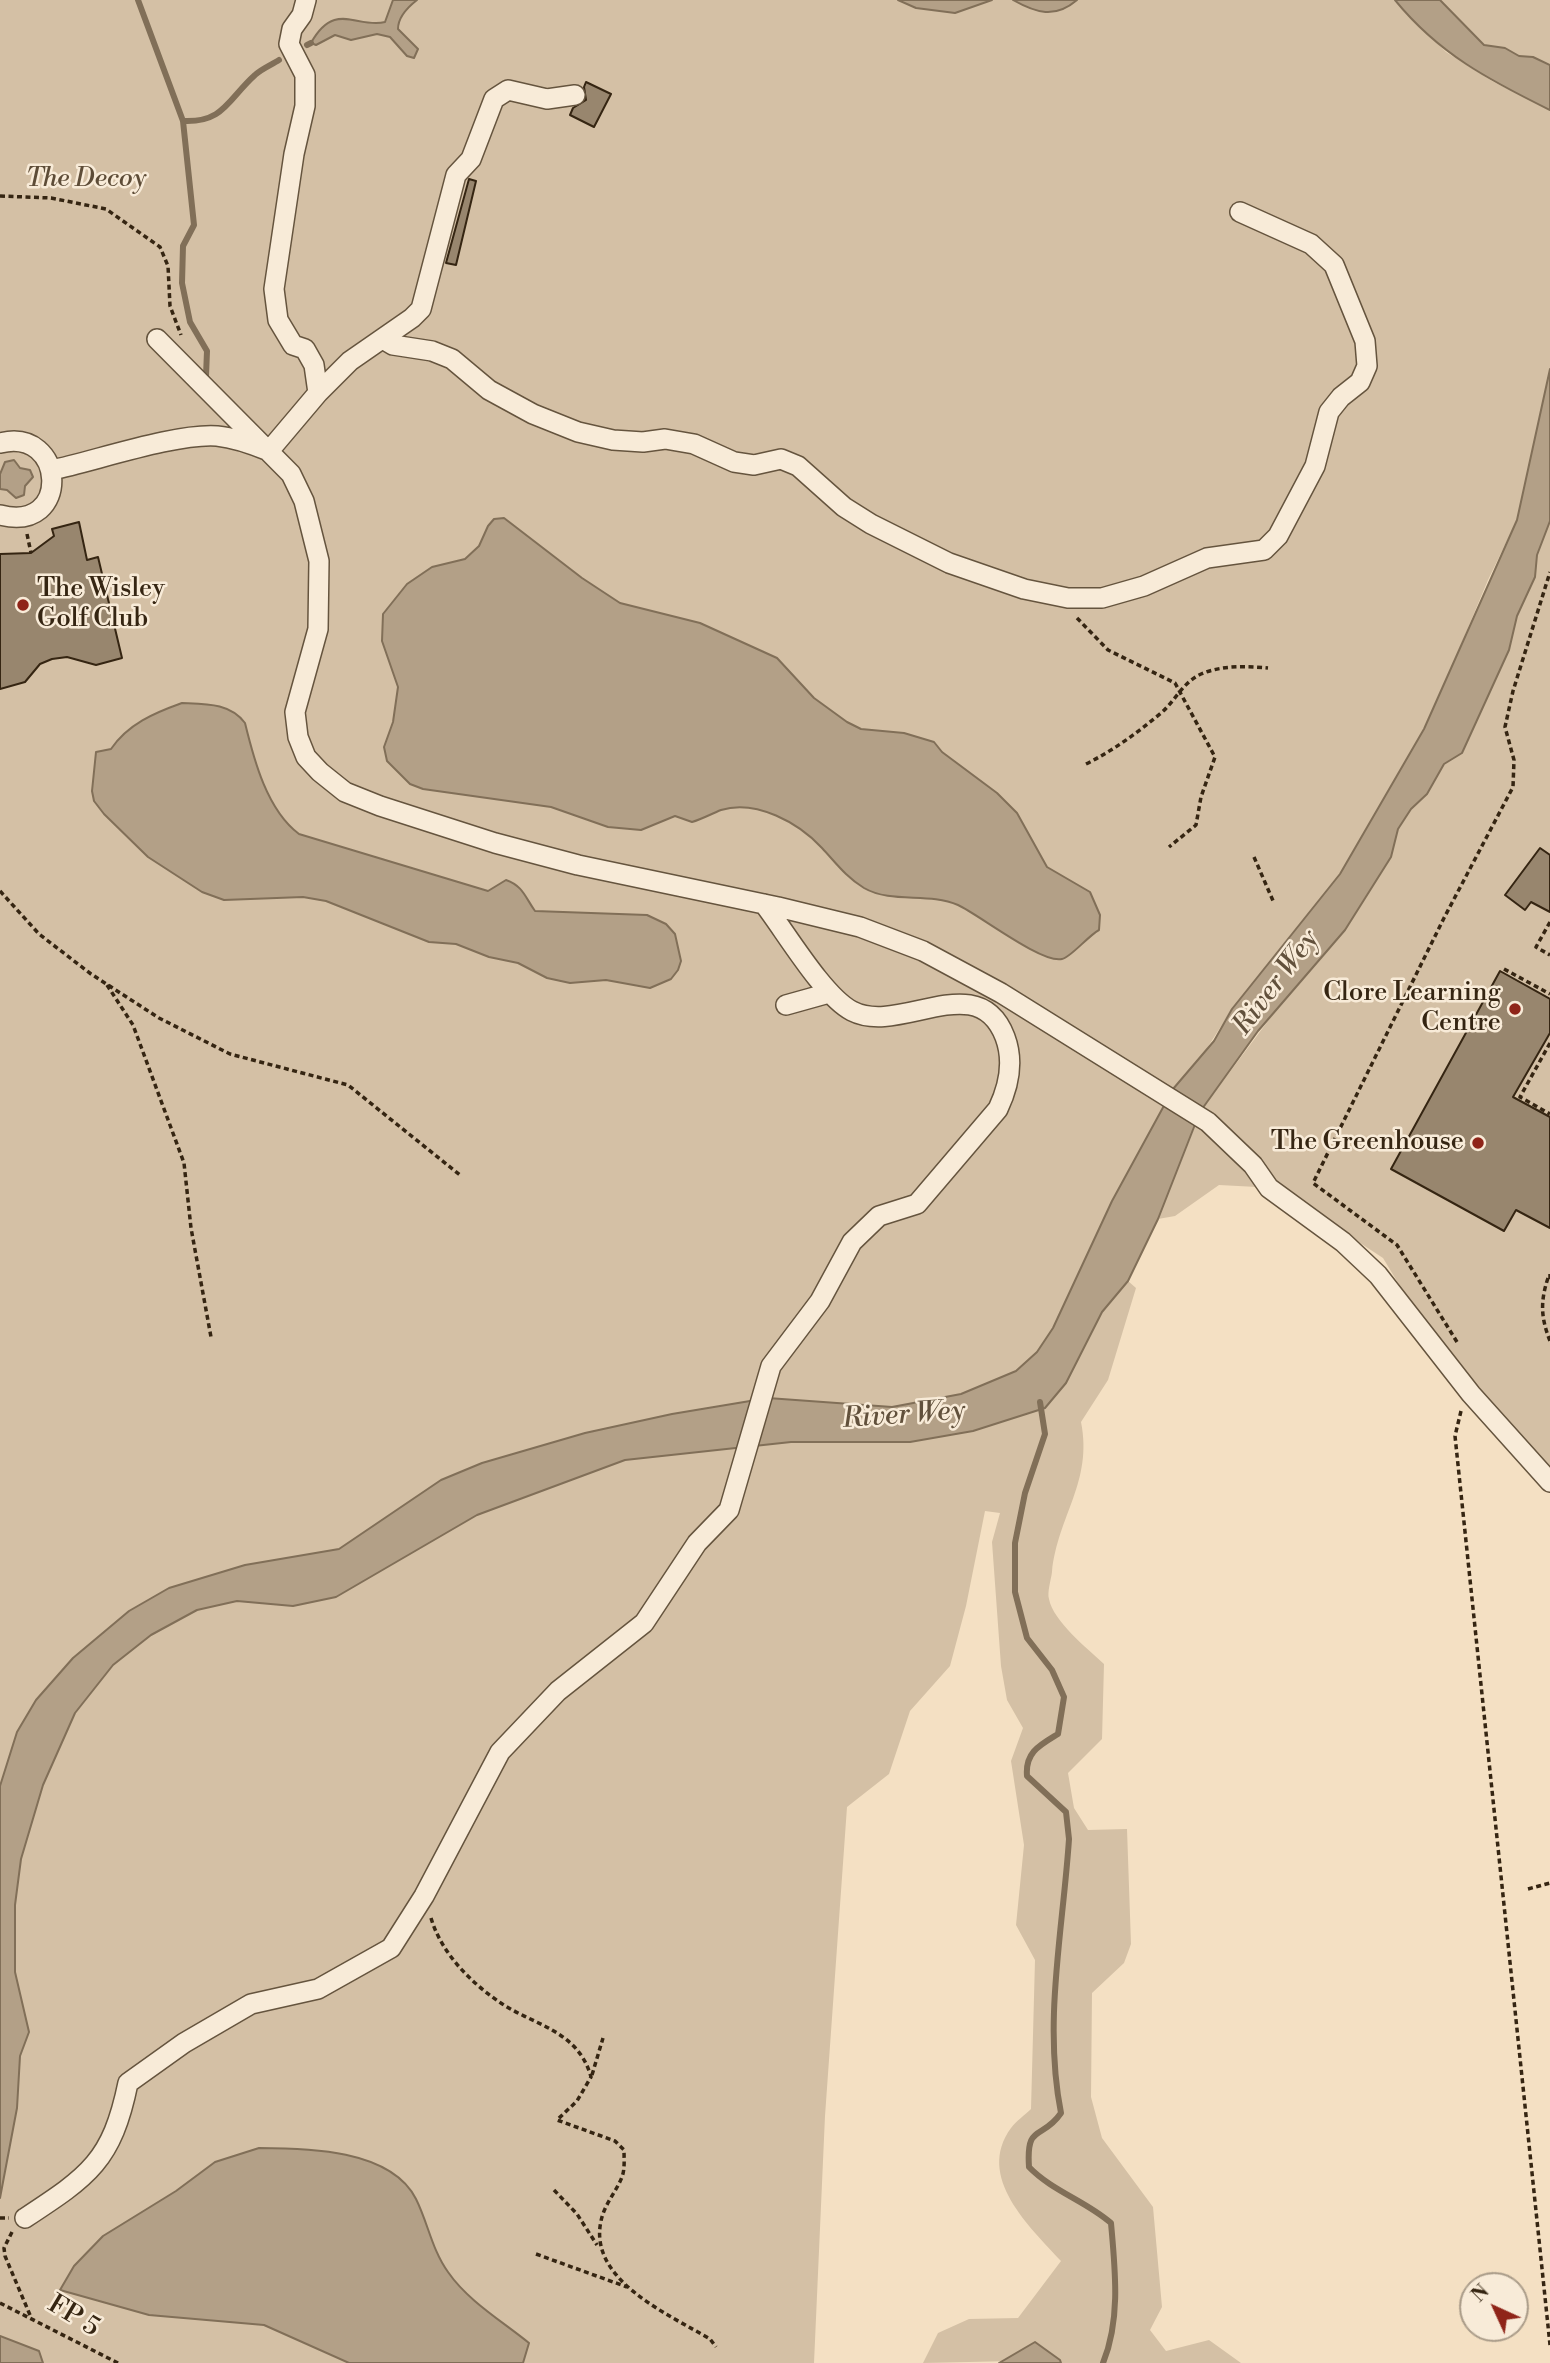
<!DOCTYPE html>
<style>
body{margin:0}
#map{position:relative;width:1550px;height:2363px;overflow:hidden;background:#f4e0c3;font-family:"Libre Bodoni",serif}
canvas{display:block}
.north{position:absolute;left:1459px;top:2272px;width:70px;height:70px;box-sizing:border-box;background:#f8ebd8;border:2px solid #aa9c89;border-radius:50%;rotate:315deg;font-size:19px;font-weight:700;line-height:28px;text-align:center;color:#352512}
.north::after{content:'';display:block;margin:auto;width:24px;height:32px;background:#8f2418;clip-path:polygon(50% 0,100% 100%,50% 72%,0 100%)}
</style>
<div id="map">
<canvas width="1550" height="2363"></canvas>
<div class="north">N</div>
</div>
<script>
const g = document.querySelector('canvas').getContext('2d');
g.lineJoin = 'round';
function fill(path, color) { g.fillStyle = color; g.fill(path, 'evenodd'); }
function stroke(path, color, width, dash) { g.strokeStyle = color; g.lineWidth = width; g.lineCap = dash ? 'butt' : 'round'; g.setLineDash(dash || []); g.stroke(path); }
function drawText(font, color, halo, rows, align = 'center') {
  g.font = font + ' "Libre Bodoni",serif'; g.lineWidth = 5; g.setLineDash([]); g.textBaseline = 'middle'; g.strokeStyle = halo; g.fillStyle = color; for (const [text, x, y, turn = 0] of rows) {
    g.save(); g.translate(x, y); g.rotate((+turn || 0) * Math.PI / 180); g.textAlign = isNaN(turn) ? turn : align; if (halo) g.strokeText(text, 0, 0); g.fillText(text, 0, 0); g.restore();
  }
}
const green = new Path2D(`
 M0 0H1395L1446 52 1492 81 1550 110V369L1517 520 1488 580 1436 704 1399 776 1340 874 1232 1009 1137 1158 1112 1201 1053 1328 1037 1352 1016 1371 998 1423 1045 1408 1066 1383 1102 1312 1128 1281 1136 1288 1108 1380 1081 1422C1093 1482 1058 1515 1052 1572 1051 1580 1047 1592 1049 1599 1053 1621 1088 1649 1104 1664L1102 1739 1068 1773 1074 1808 1088 1830 1127 1829 1131 1944 1124 1963 1092 1993 1091 2097 1102 2138 1153 2207 1162 2307 1150 2330 1166 2351 1209 2340 1241 2363H1061L1060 2360 923 2363 938 2333 969 2319 1018 2318 1061 2261C1030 2227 975 2177 1011 2128 1016 2121 1025 2115 1031 2109L1035 1960 1016 1925 1024 1845 1011 1761 1023 1728 1007 1700 1001 1666 992 1542 1000 1513 985 1511 966 1606 950 1666 910 1711 889 1774 847 1807 825 2116 814 2363H43L38 2351 0 2336Z
 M1440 0H1550V65L1533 57 1519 56 1505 48 1484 45Z
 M1550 521V1473L1418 1316 1383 1258 1351 1237 1257 1187 1219 1185 1175 1216 1158 1219 1202 1109 1391 857 1398 829 1411 809 1427 794 1444 764 1462 753 1509 650 1517 616 1535 577 1537 555Z`);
const water = new Path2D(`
 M393 0H417C408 7 398 17 398 29L418 49 414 58 407 56 390 37 377 34 351 40 335 35 316 45 311 43C335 0 357 29 385 22Z
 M898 0H992L955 13 916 8Z
 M1013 0H1077C1055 19 1036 13 1013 0Z
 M1395 0H1440L1484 45 1505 48 1519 56 1533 57 1550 65V110C1489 80 1439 54 1395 0Z
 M1550 369V521L1537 555 1535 577 1517 616 1509 650 1462 753 1444 764 1427 794 1411 809 1398 829 1391 857 1345 930 1258 1031 1202 1109 1173 1089 1214 1041 1232 1009 1340 874 1424 729 1517 520Z
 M14 460 20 468 30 470 33 477 25 486 24 495 16 498 7 490 0 489V474L5 462Z
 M504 518 582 578 620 603 700 623 777 658 814 698 847 722 861 729 904 733 934 742 942 752 997 793 1017 813 1047 867 1090 892 1100 915 1099 930C1088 936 1070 958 1062 959 1042 964 978 914 958 905 928 892 892 904 864 888 846 877 836 863 822 848 799 823 756 799 721 810 711 814 702 819 692 822L675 816 641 830 608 827 551 807 423 789 410 784 387 761 384 747 393 722 398 687 382 641 383 614 407 584 432 567 465 559 479 546 488 526 494 519Z
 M182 703C206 704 230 703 245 723 254 760 267 810 299 834L488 891 506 880C523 886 525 897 535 911L647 915 666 924 675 934 681 961 678 970 671 979 650 988 606 980 570 983 547 978 518 963 489 957 456 944 429 942 326 901 303 897 224 900 202 892 148 857 104 814 94 801 92 791 96 752 111 749C128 724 154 713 182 703Z
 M1166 1102 1196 1122 1158 1219 1128 1281 1102 1312 1066 1383 1045 1408 973 1431 910 1442H791L625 1460 477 1515 336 1597 293 1606 237 1601 197 1610 151 1635 113 1665 75 1713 43 1785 21 1859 15 1905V1972L29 2032 20 2056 17 2108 0 2198V1786L17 1732 36 1700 73 1658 129 1611 169 1588 245 1565 339 1549 441 1480 482 1463 585 1433 672 1414 768 1398 892 1407 961 1394 1016 1371 1037 1352 1053 1328 1112 1201Z
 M259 2148C306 2148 391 2149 416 2199 428 2223 432 2250 448 2272 468 2301 502 2321 529 2343L523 2363H349L264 2325 149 2315 60 2290 74 2266 103 2236 176 2191 215 2162Z
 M0 2336 39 2351 43 2363H0Z
 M1035 2342 1060 2360 1061 2363H999Z`);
const stream = new Path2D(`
 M138 0 183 121 194 225 183 246 182 283 190 322 207 351 206 376
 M307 45 311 43
 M183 121C224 123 228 99 255 75 261 69 271 65 279 60
 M1040 1402 1045 1434 1025 1493 1015 1543V1592L1027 1638 1052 1670 1064 1697 1058 1734C1040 1745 1025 1752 1027 1776L1066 1812 1069 1839C1063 1930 1043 2022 1061 2113 1042 2141 1026 2122 1029 2167 1052 2191 1086 2201 1111 2223 1115 2269 1121 2319 1103 2363`);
const building = new Path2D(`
 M586 82 611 94 594 127 570 115 573 108 586 100 584 87Z
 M469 179 476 181 456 265 446 263Z
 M79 522 87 560 98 557 122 658 96 665 67 657 52 659 40 664 25 682 0 689V554L31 553 54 536 52 529Z
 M1540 848 1550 855V912L1531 902 1525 910 1505 895Z
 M1500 971 1550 999V1033L1513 1097 1550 1117V1228L1516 1210 1504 1231 1391 1169Z`);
const path = new Path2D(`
 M0 196 51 198 106 209 160 247 168 266 170 306 181 335
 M27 534 31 553
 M1077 618 1108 650 1175 683 1215 757 1201 797 1196 825 1169 847
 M1086 764C1114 750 1137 733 1161 713 1175 701 1182 684 1199 675 1220 665 1246 666 1268 668
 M1254 857 1274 903
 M0 891 39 934 91 974 159 1018 230 1054 348 1085 460 1175
 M1550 922 1536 947 1550 955
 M1504 969 1550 994
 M107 985 133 1025 184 1163 191 1228 211 1337
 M1550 1043 1520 1097 1550 1114
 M1550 1274V1279
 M1548 1278C1540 1302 1541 1318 1550 1341
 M1457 1342 1397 1245 1313 1183 1444 918 1513 787 1514 760 1505 727 1513 691 1550 572
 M1461 1411 1455 1436 1550 2345
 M1528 1889 1550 1883
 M431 1918C441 1952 469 1981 498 2001 531 2025 578 2029 591 2077L577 2101 557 2120 615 2141 624 2150C624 2159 625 2169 622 2177 616 2192 604 2205 601 2221 588 2280 668 2314 710 2339L716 2347
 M592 2075 603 2038
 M554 2190 577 2214 597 2245
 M0 2218H9
 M12 2232 4 2248 5 2256 30 2315
 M536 2254 627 2287
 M0 2303 118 2363`);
const minor = new Path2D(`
 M157 339 291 474 304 501 319 561 318 629 295 712 298 737 306 757 320 772 345 792 380 806 495 843 578 865 778 907 860 927 923 951 1001 993 1208 1122 1253 1165 1269 1188 1343 1242 1378 1275 1471 1394 1550 1482
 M383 339 393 345 432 351 452 359 489 390 533 414 578 432 613 440 643 442 665 439 694 444 734 462 754 465 781 459 798 466 844 507 871 524 949 563 1024 589 1068 598H1102L1144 586 1207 558 1264 550 1278 536 1315 466 1329 412 1341 397 1360 382 1367 366 1365 341 1334 265 1311 244 1240 212
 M318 393 350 361 412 318 421 309 456 175 471 159 494 99 508 90 547 99 575 95
 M0 443C66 426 72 534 0 515
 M52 470C95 461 176 433 217 436 236 438 252 444 269 451L318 393 314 365 305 349 293 345 278 320 274 289 294 154 305 106V75L289 44 292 29 302 15 306 0
 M786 1005 829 993
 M25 2218C89 2176 112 2161 128 2083L184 2043 251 2004 318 1989 391 1948 424 1896 500 1752 558 1691 644 1623 697 1543 729 1510 771 1366 820 1301 852 1242 879 1216 917 1204 998 1109C1009 1086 1014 1061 1005 1037 978 966 900 1036 852 1011 823 996 785 931 764 904`);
const markers = [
 [23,605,7,"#8f2418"],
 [1515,1009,7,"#8f2418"],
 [1478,1143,7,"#8f2418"]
];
const parkNames = [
 ["The Decoy",86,180]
];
const poiNames = [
 ["The Wisley",37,590,"left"],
 ["Golf Club",37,620,"left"],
 ["Clore Learning",1501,994],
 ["Centre",1501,1024],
 ["The Greenhouse",1464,1143]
];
const streetNames = [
 ["FP 5",73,2317,31]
];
const waterNames = [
 ["River Wey",1277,983,-53],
 ["River Wey",904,1416,-4]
];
fill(green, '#d4c0a5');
fill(water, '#b3a087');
stroke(water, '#816f58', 2);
stroke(stream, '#816f58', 6);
fill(building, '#98866e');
stroke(building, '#352512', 2);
stroke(minor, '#65543e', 22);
stroke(path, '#352512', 3.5, [5, 3.5]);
stroke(minor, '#f8ebd8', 19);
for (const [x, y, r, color] of markers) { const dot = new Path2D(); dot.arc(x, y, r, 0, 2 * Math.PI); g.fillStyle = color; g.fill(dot); stroke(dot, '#f8ebd8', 2.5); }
drawText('italic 26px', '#5d4c37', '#f8ebd8', parkNames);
drawText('26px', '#352512', '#f8ebd8', poiNames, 'right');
drawText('26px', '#352512', '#f8ebd8', streetNames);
drawText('italic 28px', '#61503b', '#f8ebd8', waterNames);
</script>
